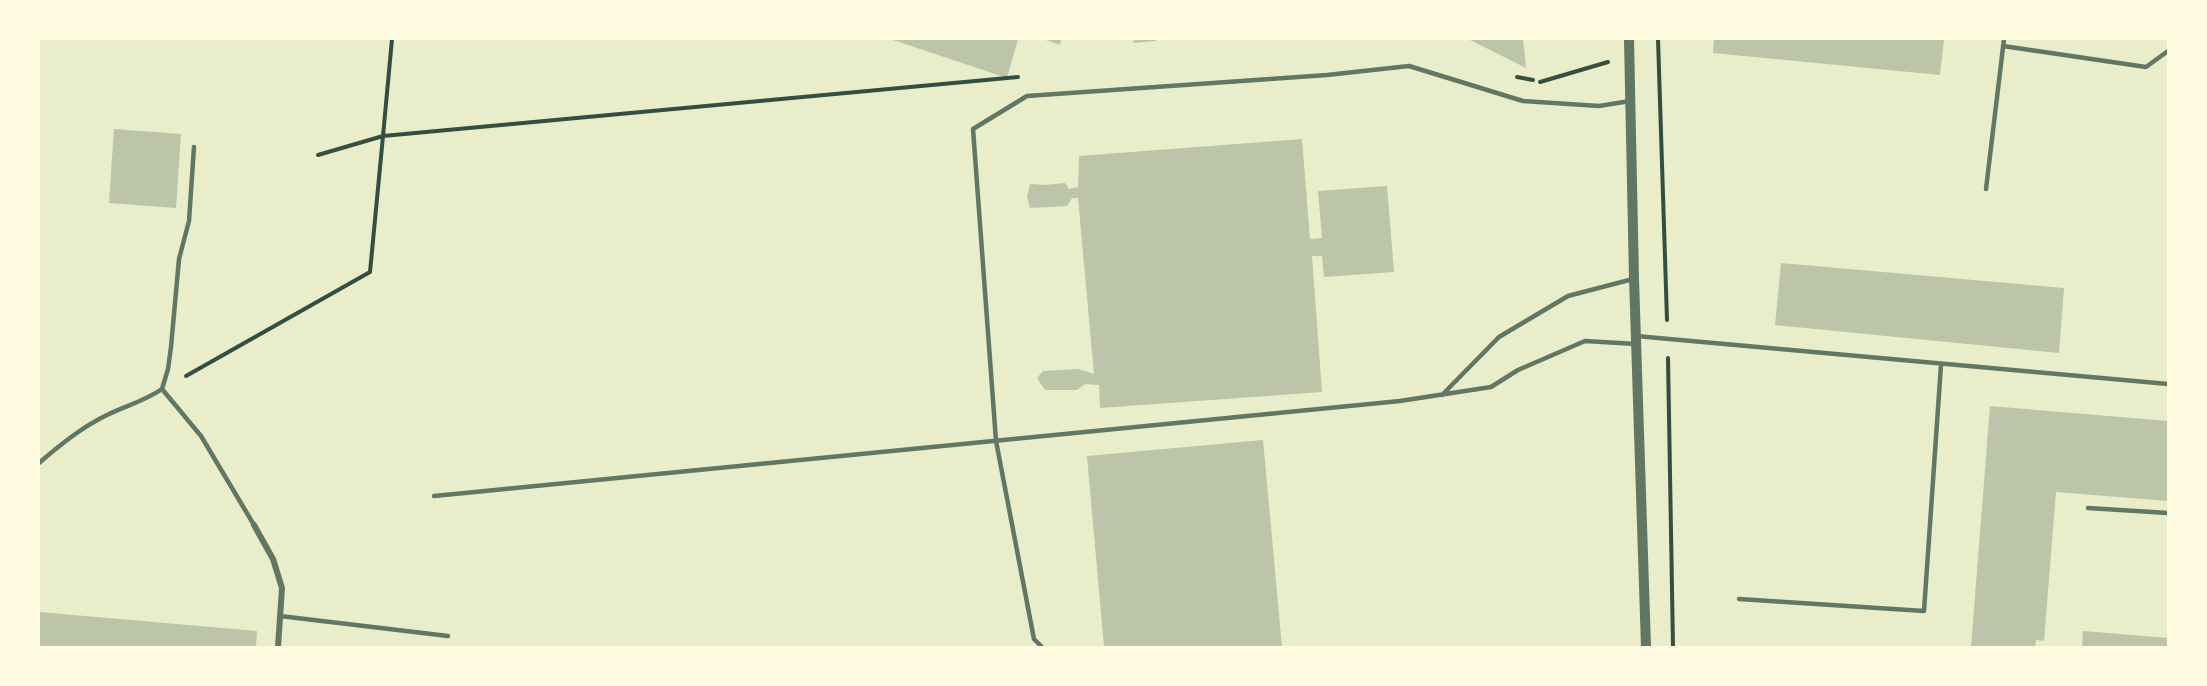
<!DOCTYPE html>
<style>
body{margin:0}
#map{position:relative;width:2207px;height:686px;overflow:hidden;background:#e9edc9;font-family:"Roboto Condensed",sans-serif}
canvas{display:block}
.frame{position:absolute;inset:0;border:40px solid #fefae0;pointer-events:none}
</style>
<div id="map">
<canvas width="2207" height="686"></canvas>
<div class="frame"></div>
</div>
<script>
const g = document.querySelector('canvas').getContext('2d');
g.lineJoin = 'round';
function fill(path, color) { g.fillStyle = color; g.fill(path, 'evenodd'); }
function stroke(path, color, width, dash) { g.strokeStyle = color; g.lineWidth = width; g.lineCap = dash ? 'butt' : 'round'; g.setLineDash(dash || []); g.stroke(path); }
const building = new Path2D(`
 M890 39H1018L1007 78Z
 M1043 39H1061L1060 45Z
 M1134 39H1155L1156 41 1133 43Z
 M1468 39H1523L1526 68Z
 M1714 39H1944L1940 75 1713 53Z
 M114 129 181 134 176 208 109 203Z
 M1302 139 1310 239 1322 238 1318 191 1387 186 1394 272 1324 277 1322 256H1312L1322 392 1100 408 1099 385 1085 384 1077 390H1045L1037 378 1043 371 1078 369 1094 374 1078 198H1072L1067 206 1030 208 1027 197 1030 184 1045 185 1065 183 1069 189 1078 187 1079 156Z
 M1781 263 2064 288 2059 353 1775 325Z
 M1990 406 2168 421V501L2056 492 2044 641 2036 640 2035 647H1971Z
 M1263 440 1282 647H1104L1087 456Z
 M39 612 257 631 256 647H39Z
 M2083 631 2168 638V647H2082Z`);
const path = new Path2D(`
 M1658 39 1667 320
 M1517 77 1533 80
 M1540 82 1608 62
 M318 155 383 136 392 39
 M1668 358 1673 647
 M186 376 370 272 383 136 1018 77`);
const service = new Path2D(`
 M2003 46 2146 67 2168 51
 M1986 189 2004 39
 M1636 336 2168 384
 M162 389 201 436 254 525
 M1442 395 1499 337 1568 296 1633 279
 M39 463C60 445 82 427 107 415 125 406 145 401 162 389L168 369 171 347 179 259 189 221 194 147
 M434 496 1400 401 1491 387 1518 370 1585 341 1636 344
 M2088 508 2168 513
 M1739 599 1924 611 1941 365
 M280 616 448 636
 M1042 647 1034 639 996 441 973 129 1027 96 1327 75 1409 66 1523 101 1599 106 1630 101`);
const minor = new Path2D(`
 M254 525 273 559 282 588 278 647`);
const tertiary = new Path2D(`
 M1629 39 1634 279 1646 647`);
fill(building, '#bcc5a7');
stroke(path, '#344e41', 4);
stroke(service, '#617663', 4.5);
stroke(minor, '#617663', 6);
stroke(tertiary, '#617663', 10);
</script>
